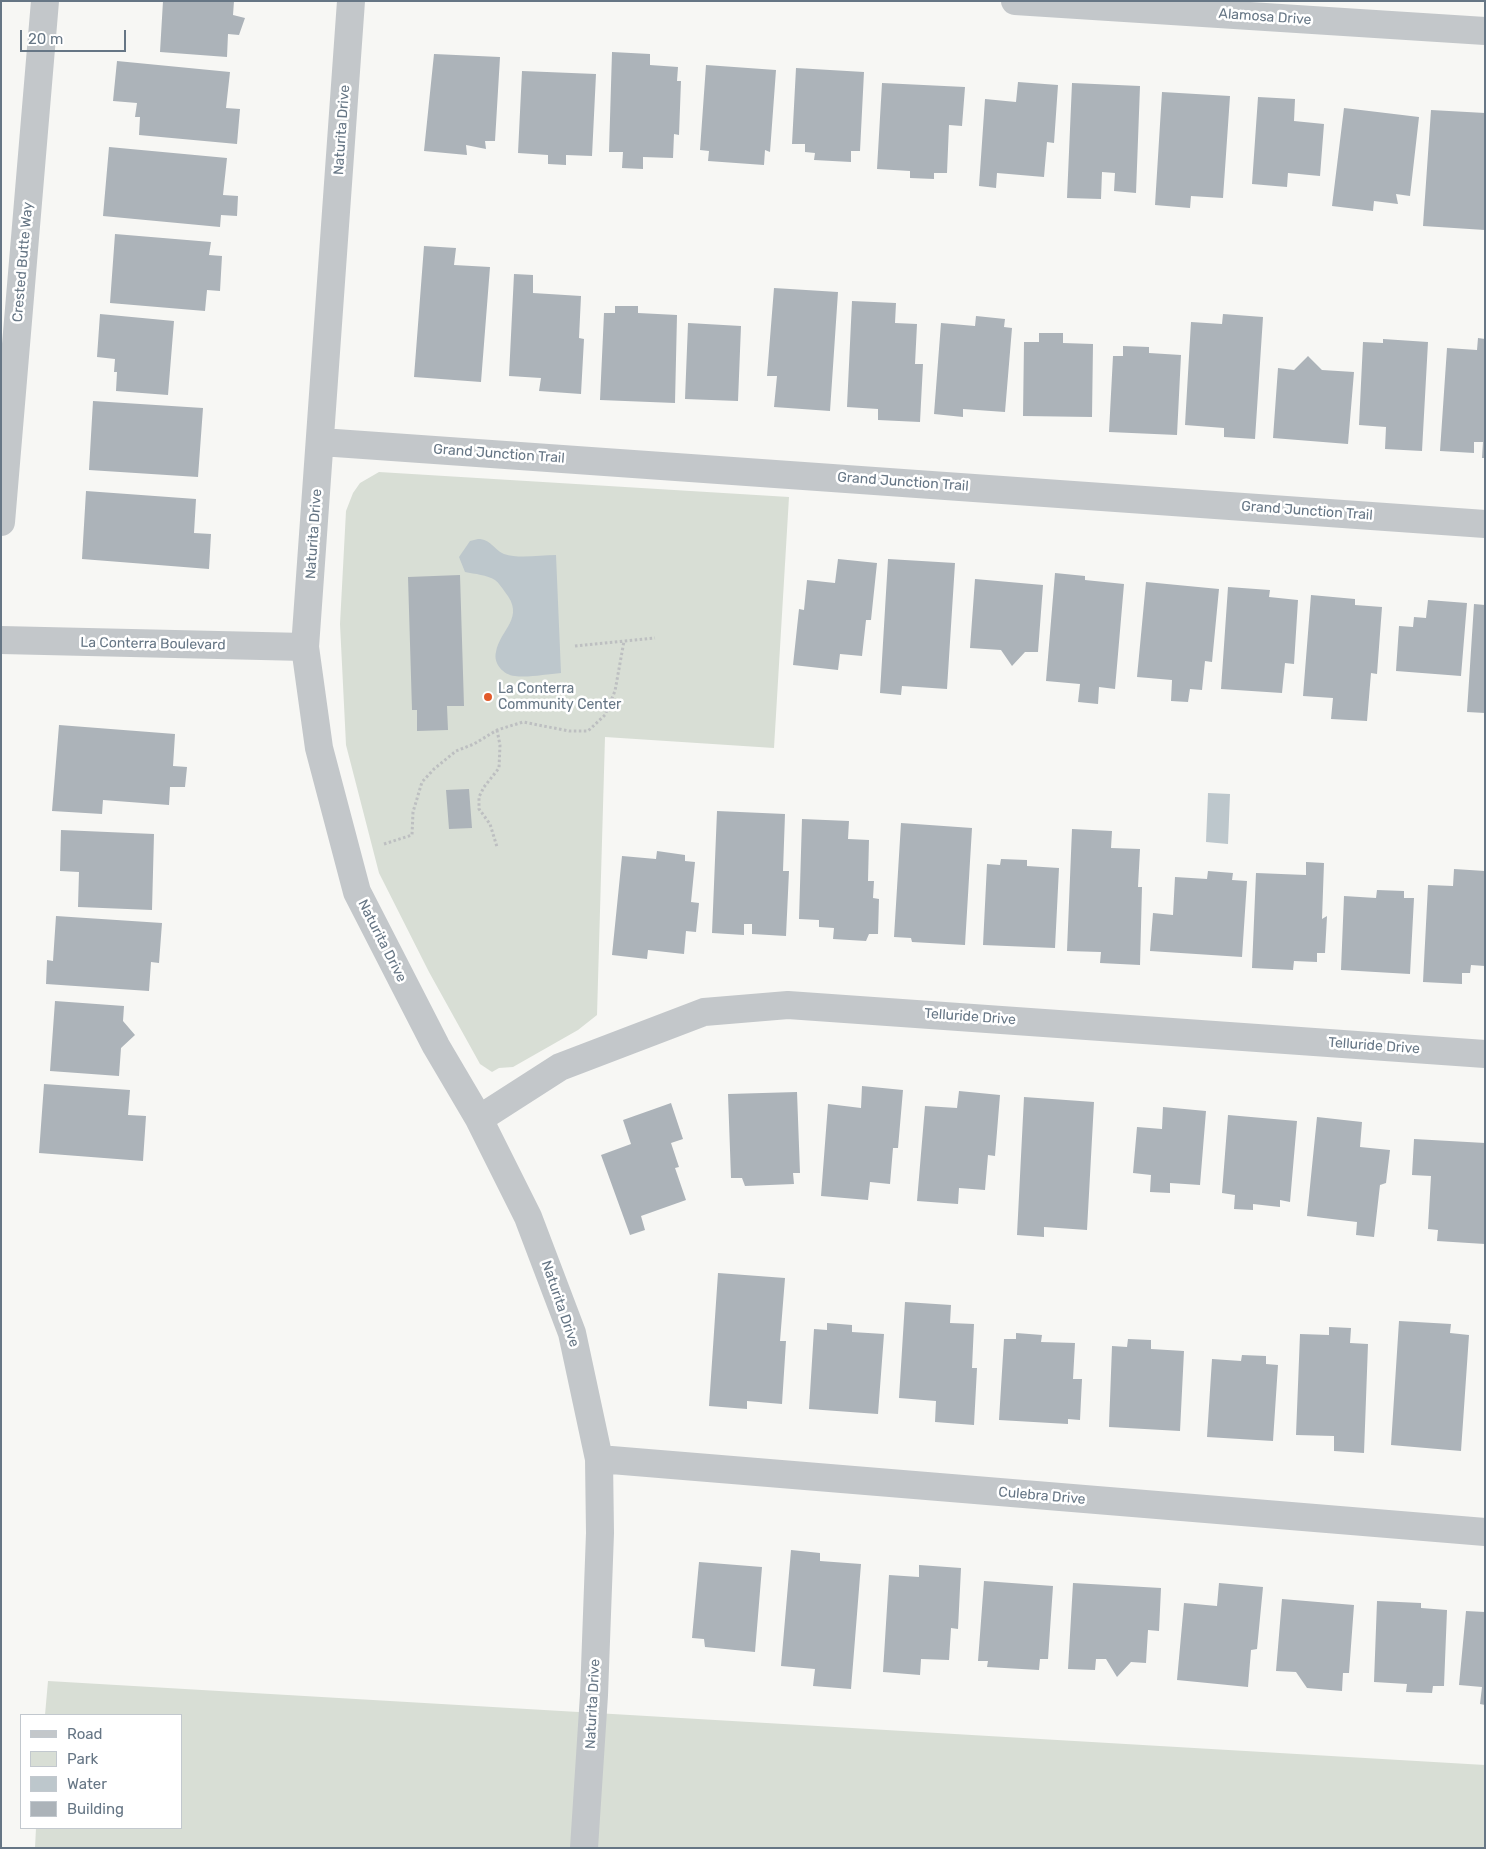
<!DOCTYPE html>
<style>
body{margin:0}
#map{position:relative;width:1486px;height:1849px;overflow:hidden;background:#f7f7f4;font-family:Rubik,sans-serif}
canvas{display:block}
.frame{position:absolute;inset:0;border:2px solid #667685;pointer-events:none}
.legend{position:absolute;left:20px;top:1714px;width:162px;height:115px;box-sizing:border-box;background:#fff;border:1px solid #c2c8ce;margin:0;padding:6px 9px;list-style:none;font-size:15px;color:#667685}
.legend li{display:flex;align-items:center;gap:10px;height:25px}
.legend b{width:25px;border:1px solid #c2c8ce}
.scale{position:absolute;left:20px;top:30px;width:106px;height:22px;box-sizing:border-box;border:2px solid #667685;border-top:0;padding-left:6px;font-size:15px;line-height:18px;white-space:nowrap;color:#667685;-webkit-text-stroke:4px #fff;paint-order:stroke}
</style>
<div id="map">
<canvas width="1486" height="1849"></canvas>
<div class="frame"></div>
<ul class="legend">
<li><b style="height:6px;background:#c3c7ca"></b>Road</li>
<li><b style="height:14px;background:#d8ded5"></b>Park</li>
<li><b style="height:14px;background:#bdc7cc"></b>Water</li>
<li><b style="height:14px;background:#acb3b9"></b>Building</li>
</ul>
<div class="scale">20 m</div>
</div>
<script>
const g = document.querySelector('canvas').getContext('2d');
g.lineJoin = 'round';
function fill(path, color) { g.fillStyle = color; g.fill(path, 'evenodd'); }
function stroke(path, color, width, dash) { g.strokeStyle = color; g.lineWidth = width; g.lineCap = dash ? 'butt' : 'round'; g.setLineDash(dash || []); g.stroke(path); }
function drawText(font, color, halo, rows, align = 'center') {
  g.font = font + ' Rubik,sans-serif'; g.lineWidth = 5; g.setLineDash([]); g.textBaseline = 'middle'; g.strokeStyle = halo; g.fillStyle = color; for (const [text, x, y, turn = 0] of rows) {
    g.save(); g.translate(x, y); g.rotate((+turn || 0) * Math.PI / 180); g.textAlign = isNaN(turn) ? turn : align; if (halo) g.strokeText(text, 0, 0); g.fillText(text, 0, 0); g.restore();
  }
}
const green = new Path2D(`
 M379 472 789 497 774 748 605 737 597 1015 578 1030 513 1067 499 1068 492 1072 480 1064 429 972 379 873 346 745 340 624 346 511 353 493 360 483Z
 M48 1681 1485 1765V1848H35L36 1828H181V1715H45Z`);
const water = new Path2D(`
 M478 539C491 539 493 549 504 554 519 559 540 555 556 555L561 673C547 674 528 678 515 676 503 675 493 663 496 652 500 629 526 618 505 592 502 588 499 583 495 580 487 575 475 574 465 572L459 557 470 541Z
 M1208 793 1230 794 1228 844 1206 842Z`);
const building = new Path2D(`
 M163 1H234L233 15 245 18 239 35 228 34 227 57 160 52Z
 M612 52 650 54V65L678 67 677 81H681L679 135 674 134 673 158 643 157V169L622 168 623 152H609Z
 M434 54 500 57 495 141H485L486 149 466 145 467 155 424 151Z
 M117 61 230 72 226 108 240 109 237 144 139 135 140 117H135L137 103 113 101Z
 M706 65 776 70 770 152 765 150 764 165 708 161 709 151 700 150Z
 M796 68 864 72 860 151H851V162L814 160 815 153 805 152V144H792Z
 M522 71 596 74 592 156 566 155V165L548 164V155L518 153Z
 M1018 82 1058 85 1054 143 1047 142 1044 177 997 173 996 188 979 186 985 99 1016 102Z
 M882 83 965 87 962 126 949 125 947 173H934V179L910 178V171L877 169Z
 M1072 83 1140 86 1136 193 1114 191 1115 173 1102 172 1101 199 1067 198Z
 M1162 92 1230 96 1223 198 1191 196 1190 208 1155 205Z
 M1258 97 1295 99 1294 121 1324 124 1320 176 1288 173 1287 187 1252 184Z
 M1344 108 1419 117 1410 196 1396 194 1398 204 1374 201 1373 211 1332 206Z
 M1431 110 1485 113V230L1423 226Z
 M109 147 227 158 223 195 238 196 237 216 221 215 220 227 103 216Z
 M115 234 211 242 209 255 222 256 220 291 207 290 205 311 110 303Z
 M424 246 456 248 454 265 490 267 481 382 414 377Z
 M514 274 533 275V293L581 296 579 338 584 339 581 394 539 391 541 378 509 376Z
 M774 288 838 292 830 411 774 407 777 376H767Z
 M852 301 896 303 895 323 917 324 915 364H923L920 422 878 420V409L847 407Z
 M615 306H638V313L677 315 675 403 600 400 604 313H615Z
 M100 314 174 321 168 395 116 391 117 372H114L115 359 97 357Z
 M1223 314 1263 317 1255 439 1224 437V428L1185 425 1191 322 1222 324Z
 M976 316 1005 319 1004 327 1012 328 1005 412 963 409V417L934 414 941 323 975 326Z
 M688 323 741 326 738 401 685 399Z
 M1039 333H1063V343L1093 344 1092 417 1023 416 1024 342H1039Z
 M1478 338 1485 339V442H1474V453L1440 451 1447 348 1477 350Z
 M1383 339 1428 342 1422 451 1385 449 1386 427 1359 425 1363 342 1383 343Z
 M1123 346 1149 347V353L1181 355 1177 435 1109 432 1113 356H1123Z
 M1308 356 1322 370 1354 372 1348 444 1273 438 1278 368 1294 370Z
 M93 401 203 408 198 477 89 470Z
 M1483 442H1485V458H1482Z
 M86 491 196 499 194 533 211 534 209 569 82 559Z
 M838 559 877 563 871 620H866L862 656 840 654 838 670 793 665 799 609 804 610 807 580 835 583Z
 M888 559 955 563 947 689 902 686 901 695 880 693Z
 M1055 573 1085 576V580L1124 584 1115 689 1099 687 1098 704 1078 702 1080 684 1046 681Z
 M460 575 464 706H447L448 730 417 731V710H412L408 577Z
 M975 579 1043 585 1038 652H1025L1012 666 1001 650 970 648Z
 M1146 582 1219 589 1212 662 1205 661 1202 690 1190 689 1188 702 1171 701 1172 680 1137 677Z
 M1228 587 1270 590 1269 597 1298 600 1294 664 1285 663 1282 693 1221 689Z
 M1311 595 1355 599V605L1382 607 1377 674 1371 673 1367 721 1331 719 1333 698 1303 696Z
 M1428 600 1467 603 1461 676 1396 671 1399 626 1413 627 1414 617 1426 618Z
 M1474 604 1485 605V713L1467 712Z
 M59 725 175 734 173 766 187 767 185 787H170L169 805 103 800 102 814 52 811Z
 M469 789 472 828 449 829 446 790Z
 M717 811 785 814 783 871H789L786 936 752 934V924H744V935L712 933Z
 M802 819 849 821 848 839 869 840 868 881H874L873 898 879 899 878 934H869L866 941 833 939 834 928 819 927V920L799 919Z
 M901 823 972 828 965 945 912 942 911 938 894 937Z
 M1072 829 1112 831 1111 848 1140 849 1138 887H1142L1140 965 1100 963 1101 952 1067 951Z
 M61 830 154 834 152 910 78 907 79 872 60 871Z
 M657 851 685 855V861L695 862 691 902 699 903 696 932 686 931 684 954 648 950 647 959 612 955 622 856 656 859Z
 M1001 859 1027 860V866L1059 868 1055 948 983 945 987 864 1000 865Z
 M1306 862 1324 863 1322 919 1327 916 1325 953H1317V962L1294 961 1293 970 1252 968 1256 873 1306 875Z
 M1454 869 1485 871V966L1471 965 1470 973H1462V984L1423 982 1428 885 1453 886Z
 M1208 871 1233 873 1232 880 1247 881 1242 957 1150 951 1153 913 1173 915 1175 877 1207 879Z
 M1377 890 1404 891V898H1414L1410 974 1341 970 1344 896 1376 898Z
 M56 916 162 923 159 963 151 962 149 991 46 984 47 960 53 961Z
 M55 1001 124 1006 123 1021 135 1035 121 1048 119 1076 50 1071Z
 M44 1084 130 1090 128 1115 146 1116 143 1161 39 1153Z
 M862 1086 903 1090 898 1148H893L890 1184 870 1182 868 1200 821 1196 828 1104 861 1108Z
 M959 1091 1000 1095 995 1156 988 1155 985 1190 959 1188 958 1204 917 1201 925 1106 957 1108Z
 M797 1092 800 1173H793L794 1184 745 1186 742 1178H731L728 1094Z
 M1024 1097 1094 1102 1087 1230 1044 1227V1237L1017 1235Z
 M671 1103 683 1139 671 1143 679 1167 675 1168 686 1200 641 1216 645 1230 630 1235 601 1155 631 1144 623 1120Z
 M1163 1107 1206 1111 1200 1185 1170 1183V1193L1150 1192 1151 1175 1133 1173 1137 1127 1162 1129Z
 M1228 1115 1297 1121 1290 1202 1280 1200V1207L1253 1204V1210L1234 1209 1235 1195 1222 1193Z
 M1317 1117 1362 1122 1360 1147 1390 1150 1386 1183 1380 1185 1374 1237 1356 1235 1357 1222 1307 1216Z
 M1414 1139 1485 1143V1244L1437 1241 1438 1230 1428 1229 1431 1176 1412 1175Z
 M718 1273 785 1278 780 1341H786L782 1404 747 1401V1409L709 1406Z
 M905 1302 951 1305 950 1323 974 1324 972 1368H977L974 1425 935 1422 936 1401 899 1398Z
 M1399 1321 1451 1324 1450 1333 1469 1335 1461 1451 1391 1445Z
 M827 1323 852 1325V1332L884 1334 878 1414 809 1409 814 1329 827 1330Z
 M1329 1327 1351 1328 1350 1343 1368 1344 1364 1453 1334 1451V1436L1296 1435 1300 1334 1329 1335Z
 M1016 1333 1042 1335 1041 1342 1075 1343 1073 1379H1082L1080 1420 1068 1419V1424L999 1420 1004 1339H1016Z
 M1128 1339 1151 1340V1349L1184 1351 1180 1431 1109 1427 1112 1346 1127 1347Z
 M1242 1355 1266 1356V1364L1278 1365 1273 1441 1207 1437 1212 1359 1241 1361Z
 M791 1550 820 1553V1561L861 1564 851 1689 813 1686 815 1669 781 1666Z
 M699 1562 762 1567 755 1652 705 1647 704 1639 692 1638Z
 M919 1565 961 1568 958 1629 951 1628 949 1660 921 1659 920 1675 883 1672 889 1575 919 1577Z
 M984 1581 1053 1586 1048 1659H1040L1039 1670 987 1667 988 1661H978Z
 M1073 1583 1161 1588 1159 1631 1148 1630 1146 1663 1131 1662 1117 1677 1106 1659H1096L1095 1670 1068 1669Z
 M1219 1583 1263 1587 1257 1649 1251 1650 1248 1687 1177 1680 1184 1603 1217 1606Z
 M1282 1599 1354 1605 1349 1673H1343L1342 1691 1307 1688 1296 1672 1276 1671Z
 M1377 1601 1421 1603V1608L1447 1610 1444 1686H1433L1432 1693 1406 1692 1407 1684 1374 1682Z
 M1466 1611 1485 1612V1705L1480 1704 1482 1687 1459 1685Z`);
const path = new Path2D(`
 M575 646 655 638
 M497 730 500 745 499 768 484 787 479 797V809L490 824 497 847
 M384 844 412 835 413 812 422 782 434 769 456 751 474 744 497 730 523 722 569 731H588L605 715 615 691 624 641`);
const street = new Path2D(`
 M351 1 305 647 319 748 357 892 436 1046 479 1119 528 1217 572 1333 599 1459 600 1533 594 1695 584 1848
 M1015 1 1485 31
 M321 442 1485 524
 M1 522 45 1
 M1 640 305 647
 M479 1119 560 1067 704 1012 788 1005 1485 1054
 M599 1459 1485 1532`);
const markers = [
 [488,697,5,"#e25a2a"]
];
const streetNames = [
 ["Alamosa Drive",1265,17,4],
 ["Naturita Drive",342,130,-86],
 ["Crested Butte Way",23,262,-85],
 ["Grand Junction Trail",499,454,4],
 ["Grand Junction Trail",903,482,4],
 ["Grand Junction Trail",1307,511,4],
 ["Naturita Drive",314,534,-86],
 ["La Conterra Boulevard",153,644,1],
 ["Naturita Drive",382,941,63],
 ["Telluride Drive",970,1017,4],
 ["Telluride Drive",1374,1046,4],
 ["Naturita Drive",560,1304,71],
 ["Culebra Drive",1042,1496,5],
 ["Naturita Drive",593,1704,-87]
];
const poiNames = [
 ["La Conterra",498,689],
 ["Community Center",498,705]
];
fill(green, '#d8ded5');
fill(water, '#bdc7cc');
fill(building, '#acb3b9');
stroke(path, '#bdbfc1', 3, [2.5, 2.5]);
stroke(street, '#c3c7ca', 28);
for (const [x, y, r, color] of markers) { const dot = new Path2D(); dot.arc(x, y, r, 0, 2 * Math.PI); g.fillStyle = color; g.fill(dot); stroke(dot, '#fff', 2); }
drawText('14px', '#667685', '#fff', streetNames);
drawText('14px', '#667685', '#fff', poiNames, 'left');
</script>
